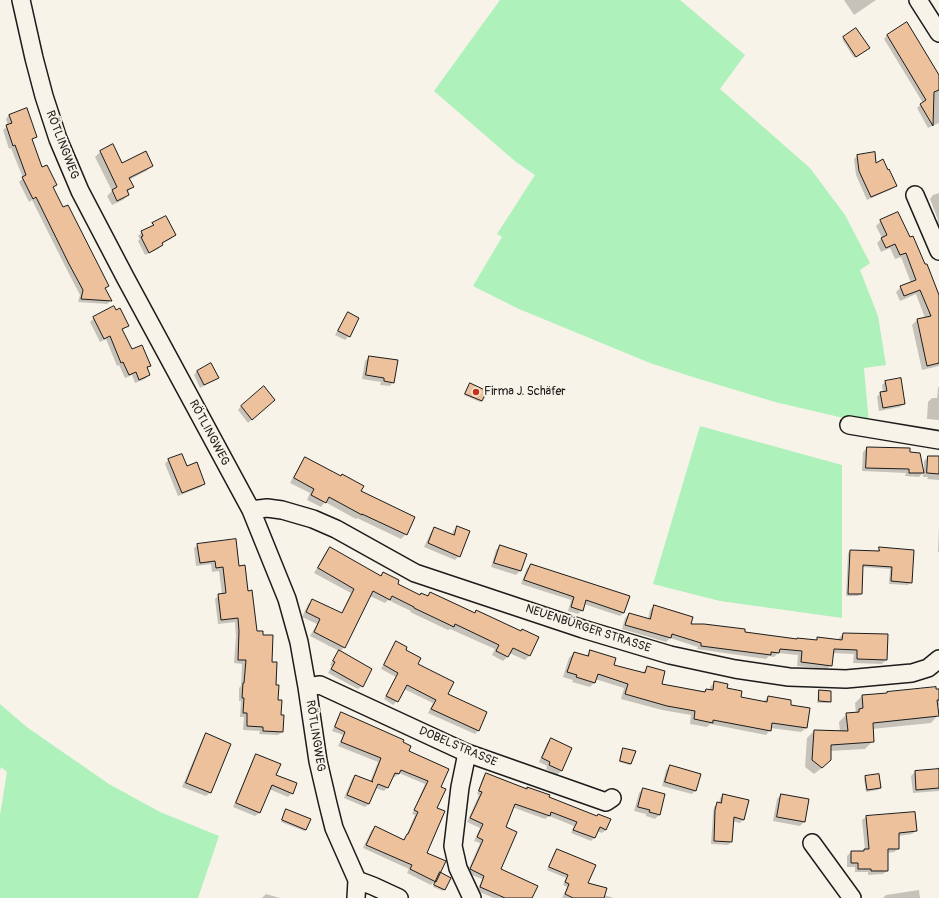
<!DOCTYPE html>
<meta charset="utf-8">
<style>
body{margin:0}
canvas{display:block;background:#f7f3e8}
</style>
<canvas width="939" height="898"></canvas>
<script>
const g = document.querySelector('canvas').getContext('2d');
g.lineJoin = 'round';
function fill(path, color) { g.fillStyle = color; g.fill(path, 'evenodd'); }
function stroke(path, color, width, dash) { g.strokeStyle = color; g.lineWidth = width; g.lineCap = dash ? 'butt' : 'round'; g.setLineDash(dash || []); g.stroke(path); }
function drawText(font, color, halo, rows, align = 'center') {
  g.font = font + ' Pangolin,sans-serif'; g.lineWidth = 4; g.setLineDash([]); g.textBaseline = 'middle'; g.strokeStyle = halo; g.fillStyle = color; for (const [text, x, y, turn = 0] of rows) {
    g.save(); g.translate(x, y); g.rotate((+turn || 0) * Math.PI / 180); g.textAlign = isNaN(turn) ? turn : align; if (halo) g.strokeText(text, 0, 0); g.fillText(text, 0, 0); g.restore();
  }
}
const green = new Path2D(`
 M500 0H680L745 55 720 89 810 168 845 215 870 263 860 270 878 316 886 365 864 368 869 424 775 402 696 378 650 363 519 309 473 286 502 237 497 234 535 175 516 162 434 91Z
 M700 426 842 465V618L720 601 653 584Z
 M0 704 28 728 109 784 160 812 219 836 198 898H0V815L7 772 1 767 0 771Z`);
const shadow = new Path2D(`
 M844 0H876L854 15Z
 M887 35 939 77V123L928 128 917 108 923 103 884 39Z
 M844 38 867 49 854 58 842 39Z
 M9 115 36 136 32 140 42 168 56 185 52 188 63 208 108 285 104 289 110 301 107 304 78 302 80 295 66 268 32 200 29 202 19 182 23 178 11 148 9 149 3 130 8 126 6 119Z
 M112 146 121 164 152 166 146 171 129 180 132 187 127 193 128 195 123 200 112 205 107 196 112 191 95 157 100 152Z
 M857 156 875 164 887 171 896 185 892 189 867 200 856 175 854 159Z
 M939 193V233L935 223 938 220 930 199 933 195Z
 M897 213 939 298V366L922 370 912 325 917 320 925 318 916 294 900 301 896 292 901 287 911 283 901 257 895 259 890 248 881 252 877 243 882 238 876 226 881 221Z
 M153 224 175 235 171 239 161 244 162 245 158 249 145 255 138 241 140 239 138 236 142 232 150 228V227Z
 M348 314 349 336 345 340 335 335 345 317Z
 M94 318 128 325 121 331 131 351 150 366 146 369 149 375 145 379 135 383 132 375 125 378 119 365 117 366 106 339 100 342 90 322Z
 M369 357 393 382 390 386 380 385 381 382 362 379 365 361Z
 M197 371 217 377 213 381 200 388 194 375Z
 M885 382 904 404 900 407 879 411 877 397 880 393 883 392 882 385Z
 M470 384 482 401 480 402 464 395 468 386Z
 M939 386V420L927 419 928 402 932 398H937L938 388Z
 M270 404 248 423 238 410 241 406Z
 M867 448 909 449 908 453 923 471H924V461L928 457H939V480L927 479 928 477H923V473L919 477 905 476 906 473 862 471 863 452Z
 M181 455 186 468 204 483 201 487 178 496 165 464 168 460Z
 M306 458 360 492 406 534 401 539 357 518 356 519 325 502 321 507 307 500 310 493 290 483 301 463Z
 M939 525V552H938Z
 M457 527 459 556 455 560 424 547 431 532 435 528 452 535 453 531Z
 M198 545 238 567 247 592 256 632 270 663 282 732 278 735 259 734 260 731 243 730 244 717H240L241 701H239V688L241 686 242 664 234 663 236 636 235 622 218 624 215 599 219 595H222L219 571 212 572 211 564 196 566 194 548Z
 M500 546 526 554 520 571 516 575 491 567 496 550Z
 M330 548 379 577 383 573 396 585 419 596 421 594 426 596 430 593 474 614 476 611 520 632 522 630 529 656 525 660 509 653 508 656 503 661 492 655 495 649 450 629 448 630 410 612 411 611 388 600 385 603 370 596 344 647 340 652 362 686 358 689 328 673 332 666 330 665 336 655 339 651 310 636 317 624 302 617 308 604 313 600 341 614 351 593 314 573 326 552Z
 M880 548 911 582 908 585 889 584 890 569 862 567 861 594 858 596H846L848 553 850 551 877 552Z
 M531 565 624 613 620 616 584 604 582 610 578 614 568 611 571 600 521 584 527 568Z
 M654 606 690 625 744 633 796 640 815 641 818 638 839 640V638L843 634 886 660 882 664 853 663 854 654 832 653 831 665 827 669 797 666 798 655 778 653 774 657 769 656 766 659 697 649 698 647 670 638 666 642 622 629 625 618 629 614 648 619 650 610Z
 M397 642 416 664 446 695 486 713 478 731 475 734 428 713 433 703 404 689 397 701 393 705 384 699 396 677 381 669 393 646Z
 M591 651 612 665 642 673 647 668 661 685 703 692 706 690H710V687L715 682 739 698 763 702 768 697 790 706 809 709 806 728 801 732 771 728 770 730 766 735 710 724 707 727 690 724 691 715 662 710 621 699 624 688 595 679 594 683 590 687 572 682 573 680 563 677 569 658 574 653 586 656Z
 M935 690H939V706H937L938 715 931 723 872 729 873 741 865 749 830 751 822 768 814 774 805 767 807 738 814 731 840 732 839 722 847 714H856L855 703 862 696Z
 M820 691 830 702 828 703H817L818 693Z
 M341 714 401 743 408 752 440 787 426 853 444 889 443 891 433 887 436 880 431 885 407 873 409 869 363 848 371 831 375 827 403 840 406 836 415 815 412 814 425 784 399 773 395 777 392 776 387 788 384 791 375 788 369 804 365 807 344 798 352 779 355 776 370 782 378 762 338 746 343 735 332 731 338 717Z
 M206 734 230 744 210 793 206 796 182 787 203 738Z
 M551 739 571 748 561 771 557 775 546 769 547 766 539 762 547 743Z
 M624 749 631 764 629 765 619 762 622 751Z
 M256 755 292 793 288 797 269 789 259 813 255 816 233 807 253 759Z
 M670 766 696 790 692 794 662 786 666 770Z
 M939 767V791L913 793 911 776 915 772 935 770Z
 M487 774 526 789 527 788 548 798 596 817 598 815 606 830 602 833 597 831 594 838 591 841 571 833 574 826 549 816 545 819 512 807 504 828 500 869 531 898H494L477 891 482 879 467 873 480 843 474 841 480 828 467 822 479 795 477 794 483 777Z
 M866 777 880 788 878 790 866 792 864 779Z
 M643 789 664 795 659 815 655 819 646 816V814L634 811 639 793Z
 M723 795 744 819 740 823 732 821 731 842 728 845 711 844 713 814 714 807 718 803 719 804 720 798Z
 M781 795 808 800 804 822 800 826 773 821 777 799Z
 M285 812 306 830 304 831 281 822Z
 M866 817 916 831 912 834 898 836V849L894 852 887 853V871L883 874 868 875V872H855V867H847V856L851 852H863L865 850 862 820Z
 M557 850 587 883 604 895 614 898H562L567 887 563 885 566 878 547 870 554 853Z
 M919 890 920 898H883L886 895Z
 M266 894 280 898H262Z`);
const building = new Path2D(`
 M907 22 939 75V90L934 92 933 126 920 104 926 100 887 35Z
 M856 28 870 48 856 57 843 37Z
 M27 108 37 137 32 139 42 167 47 165 57 185 53 187 63 207 68 205 109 286 105 288 112 301 81 299 83 290 69 264 36 197 33 199 22 177 26 175 15 145 13 146 6 125 12 123 9 115Z
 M113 144 122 163 146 151 153 166 129 178 134 187 127 190 129 195 117 201 112 190 117 187 100 151Z
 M875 152 876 163 883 159 888 170 889 169 897 186 871 197 859 171 857 155Z
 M898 212 910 237 913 236 925 264H927L939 295V363L927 366 917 319 931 316 920 290 904 296 900 286 916 280 906 253 900 255 895 244 886 248 881 238 887 235 880 220Z
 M166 216 176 235 162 243 163 245 149 253 141 237 143 236 141 231 154 225 152 223Z
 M114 306 116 310 120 308 129 326 122 329 132 349 142 345 151 366 147 367 150 375 139 380 136 372 129 375 123 362 121 363 110 336 104 339 93 317Z
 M348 312 359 318 350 337 338 331Z
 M369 356 398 360 394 383 384 381V378L366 375Z
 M211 363 219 378 204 385 197 371Z
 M901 378 905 404 883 408 880 392 887 391 885 381Z
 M470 383 487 391 482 401 465 394Z
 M264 386 275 400 252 420 241 406Z
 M867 447 910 448V452L920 453 924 473H909V469L866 468Z
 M182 454 187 466 197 462 205 484 182 493 168 459Z
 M928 456H939V474L927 473Z
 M305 457 341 476 342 474 364 486 361 491 415 517 407 535 362 514V515L329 497 326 503 311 495 314 489 294 478Z
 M457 526 470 531 460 557 428 543 434 527 454 535Z
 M236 539 239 566 245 565 248 591 252 590 257 631H263V635H273L272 662H277L276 685H279L278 700H282L281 715H284L283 732 263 731V727L247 726V713H243L244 698H242L243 683H244L246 660H238L239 631 238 618 221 620 218 594 226 593 223 567 216 568 215 561 200 563 197 544Z
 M500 545 527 554 521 571 494 563Z
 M330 547 381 576 383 572 399 580 398 584 420 595 421 593 428 596 430 592 475 613 476 610 521 631 522 629 539 637 530 656 513 648 508 657 496 651 499 645 455 624 454 627 414 608V607L392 596 390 600 373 591 345 648 314 632 320 619 306 612 312 599 342 613 354 589 318 568Z
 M879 547 914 550 912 583 891 581 892 567 863 565 862 594H848L850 550 879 551Z
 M531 564 630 596 624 613 586 600 583 611 571 607 574 597 524 580Z
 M654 605 693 617 691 624H704L745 629V632L797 639V638L817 640V637L842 640 843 633 888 634 887 660 857 659V650L834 649 832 666 801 662 802 651 780 649 779 653 771 652V655L701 646V643L672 634 671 638 625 625 629 613 650 619Z
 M396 641 407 647 406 650 421 658 418 664 454 682 448 694 487 712 479 731 431 709 436 700 407 685 398 702 386 696 398 673 384 665Z
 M339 650 372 669 363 687 331 669 335 662 333 661Z
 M590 650 616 658 614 665 645 673 647 666 665 671 662 684 705 692 706 689 713 690 714 681 728 684 727 688 742 691 741 697 767 702 768 696 791 700V705L810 708 807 728 772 723 771 731 713 720V723L694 719 695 711 667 706 625 694 628 684 598 674 595 683 576 677 577 675 567 672 574 652 588 656Z
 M936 687V689H939V700H937L939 716 873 723 874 742 831 745V760L822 768 812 760 814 730 848 731 846 713 859 712V709L863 708 862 695 887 693V692Z
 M819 690 831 691V702L819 701Z
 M341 712 404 740 403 742 411 746 409 751 449 769 441 787 446 789 437 808 445 811 427 853 446 861 436 882 410 869 412 865 366 845 375 826 404 840 407 834H408L418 812 414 810 428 781 401 770 399 774 395 773 388 788 378 784 369 804 347 795 355 775 373 782 372 781 381 758 341 742 345 732 335 727Z
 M206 733 231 744 211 793 186 783Z
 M551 738 572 748 562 771 549 765 550 762 542 758Z
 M623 748 636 751 631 764 620 761Z
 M256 754 281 764 276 775 297 783 293 794 272 785 260 813 236 803Z
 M670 765 701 774 696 791 665 782Z
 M939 769V788L916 790 915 771Z
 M486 773 527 789V787L550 795 549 797 597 816 598 814 611 819 606 830 600 827 595 838 573 830 577 822 551 812 550 816 515 804 506 827 517 832 501 869 538 886 532 898H505L480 887 484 876 470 869 483 840 477 837 483 824 470 818 482 792 479 791Z
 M879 774 881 788 867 790 865 776Z
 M643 788 665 794 660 815 649 812 650 810 638 807Z
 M723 794 749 800 744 820 734 817 732 842 714 841 715 810 717 802 721 803Z
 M781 794 809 799 805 822 777 817Z
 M286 809 311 819 306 830 282 820Z
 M915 812 917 831 899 833V849H888V871H871V869H858V863H851V851H864V849H869L866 816Z
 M557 849 596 865 588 883 607 888 604 898H573L565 894 569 884 565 882 568 875 549 867Z
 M440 872 451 878 445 890 434 885Z`);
const minor = new Path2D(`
 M21 0 34 58 44 96 58 139 80 191 125 277 251 510 287 599 299 642 307 687 318 761 328 804 334 828 357 880 356 898
 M918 0 939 33
 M915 195 939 251
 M849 425 939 440
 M251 510 267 508 282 510 313 519 336 529 415 573 583 629 670 655 735 669 789 677 846 679 912 673 928 668 939 659
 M307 687 320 685 467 753 606 802 612 798
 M467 753 460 787 453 846 458 868 472 898
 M812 843 852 898
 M357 880 373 886 399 898`);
const markers = [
 [476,392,4,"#c8321e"]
];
const streetNames = [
 ["RÖTLINGWEG",62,145,69],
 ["RÖTLINGWEG",209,433,62],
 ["NEUENBÜRGER STRASSE",588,629,18],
 ["RÖTLINGWEG",315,736,81],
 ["DOBELSTRASSE",458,747,23]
];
const poiNames = [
 ["Firma J. Schäfer",484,392]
];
fill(green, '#aef1bb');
fill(shadow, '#0003');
fill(building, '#ecc19c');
stroke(building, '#1c1c1c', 1);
stroke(minor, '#1c1c1c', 20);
stroke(minor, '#f7f3e8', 17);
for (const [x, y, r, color] of markers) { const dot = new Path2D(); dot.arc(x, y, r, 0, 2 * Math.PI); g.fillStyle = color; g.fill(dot); stroke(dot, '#f7f3e8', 1.5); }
drawText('12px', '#1c1c1c', '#f7f3e8', streetNames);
drawText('12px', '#1c1c1c', '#f7f3e8', poiNames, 'left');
</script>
